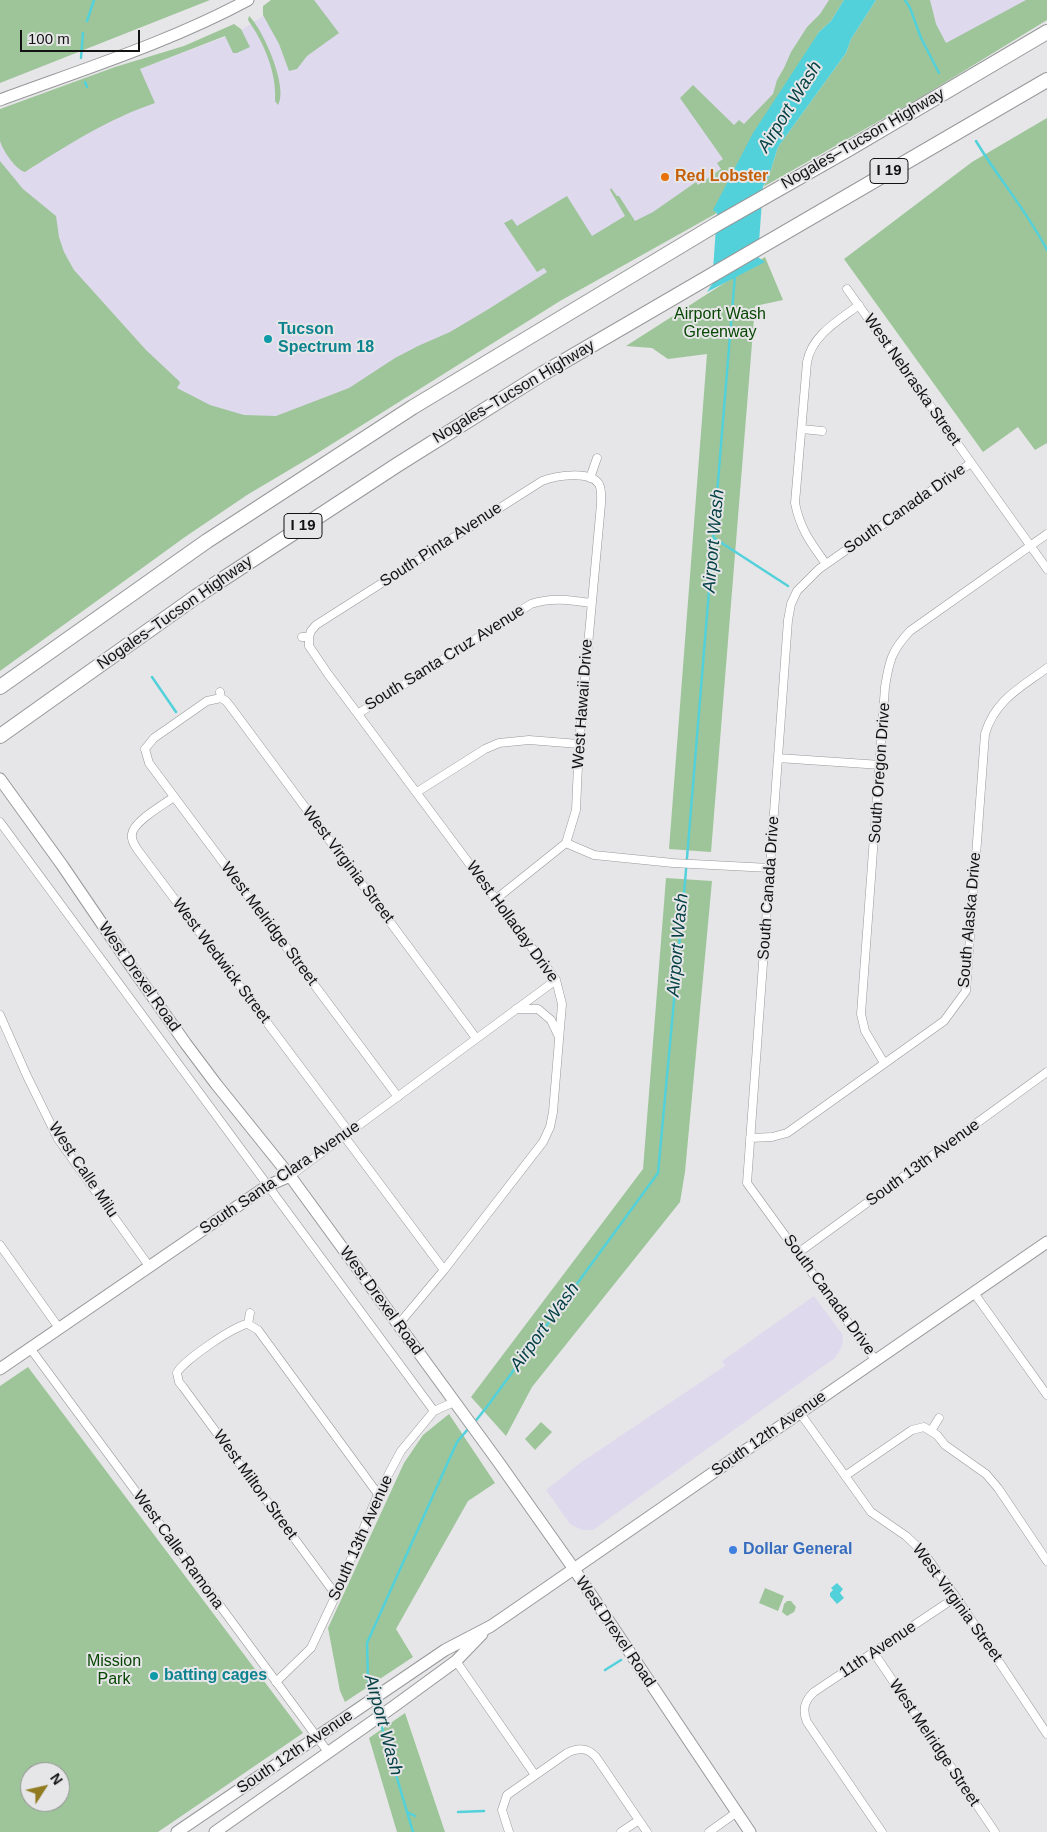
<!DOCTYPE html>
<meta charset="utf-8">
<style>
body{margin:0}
#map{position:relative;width:1047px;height:1832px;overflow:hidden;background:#e6e6e8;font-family:Arial,sans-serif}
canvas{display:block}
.north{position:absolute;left:20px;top:1762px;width:50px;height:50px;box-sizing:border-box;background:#e6e6e8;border:1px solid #919192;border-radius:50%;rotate:55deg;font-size:14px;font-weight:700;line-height:20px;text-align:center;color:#121212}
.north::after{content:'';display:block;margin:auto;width:18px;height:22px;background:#917b21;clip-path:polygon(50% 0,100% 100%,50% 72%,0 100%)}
.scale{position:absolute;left:20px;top:30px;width:120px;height:22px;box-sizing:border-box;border:2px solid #121212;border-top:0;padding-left:6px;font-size:15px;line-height:18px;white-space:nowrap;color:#121212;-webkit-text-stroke:4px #e6e6e8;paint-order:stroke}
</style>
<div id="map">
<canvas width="1047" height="1832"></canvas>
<div class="north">N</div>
<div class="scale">100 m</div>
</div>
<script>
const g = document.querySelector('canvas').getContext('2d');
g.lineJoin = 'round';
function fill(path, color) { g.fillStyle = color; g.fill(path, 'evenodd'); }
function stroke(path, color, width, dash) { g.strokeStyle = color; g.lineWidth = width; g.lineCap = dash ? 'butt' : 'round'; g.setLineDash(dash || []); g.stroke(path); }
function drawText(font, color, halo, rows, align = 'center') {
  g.font = font + ' Arial,sans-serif'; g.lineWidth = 4; g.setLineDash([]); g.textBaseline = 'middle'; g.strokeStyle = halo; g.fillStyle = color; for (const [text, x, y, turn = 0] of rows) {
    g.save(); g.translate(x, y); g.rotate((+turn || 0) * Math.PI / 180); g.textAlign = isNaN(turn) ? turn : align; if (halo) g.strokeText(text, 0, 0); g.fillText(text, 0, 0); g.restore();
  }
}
const commercial = new Path2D(`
 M288 0H833L727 176 445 349 203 454 110 331 0 172V122L238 32Z
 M891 0H1030L960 41 862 73Z
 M814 1296 843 1335 842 1346 835 1358 593 1530H582L570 1524 546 1490 580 1463 725 1366 722 1361Z`);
const green = new Path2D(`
 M0 0H210L0 83Z
 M271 0H314L339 33 307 56 297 69 289 71 279 44 263 15V6Z
 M829 0H844L831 21 819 32 714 210 717 213 560 301 316 454 247 495 185 537 0 671V161L23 189 56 216 59 237 64 252 74 270 146 350 179 381 180 383 177 388 210 405 244 415 276 416 349 388 395 358 418 346 450 332 487 310 547 272 544 268 537 272 504 223 512 219 517 226 567 196 592 236 625 216 610 190 611 188 617 196H619L635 221 653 212 696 182 698 185 721 169 717 163 723 159 680 98 693 85 734 125 739 120 744 124 773 94 777 80 784 68 791 52 807 27 820 14Z
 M876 0H930L936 24 946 43 1026 0H1047V20L923 96 763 187 768 179 778 147 846 53 851 39Z
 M249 16C263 29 289 88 278 105L275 101C277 73 264 43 248 20Z
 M234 24 241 29 250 47 237 53H233L225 36 140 69 155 103C108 119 66 146 25 172 16 170 3 151 0 141 0 132 0 119 0 109L115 67 184 46Z
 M1047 118V443L1035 450 1018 427 983 452 844 259 972 162Z
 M765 257 783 300 755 306 711 852 669 849 707 354 668 359 652 348 626 346Z
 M666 878 712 881 685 1172 680 1202 532 1387 506 1436 471 1397 643 1169Z
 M28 1367 303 1733 158 1832H0V1386ZM30 1772H60V1802H30Z
 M449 1414 495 1483 468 1501 396 1629 413 1657 345 1702 340 1691 328 1628 404 1463 423 1435Z
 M541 1422 552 1432 535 1450 525 1439Z
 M765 1588 784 1596 778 1611 759 1603Z
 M787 1601H791L796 1607 794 1612 787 1616 782 1612 784 1604Z
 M405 1713 445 1832H397L369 1738Z`);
const water = new Path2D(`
 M844 0H876L851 39 846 53 778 147 768 179 763 186 758 257 765 262 707 292 712 284 717 213 713 210 753 133 819 32 831 21Z
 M837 1583 843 1589 840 1593 844 1598 837 1604 830 1596V1593L833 1590 831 1588Z`);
const stream = new Path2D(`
 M905 0 910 8 921 38 939 73
 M87 21 94 0
 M81 58 83 33
 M85 82 87 87
 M976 141C998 178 1027 211 1047 250
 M714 538 788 586
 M152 677 176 712
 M474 1423 489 1404 658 1173 685 882 735 275
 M605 1670 621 1660
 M372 1694 368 1679 367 1643 457 1442 468 1429
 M374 1702 377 1713
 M380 1721 413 1832
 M407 1812 415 1816
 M458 1812 484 1811`);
const street = new Path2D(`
 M847 289 1047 569
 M802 429 822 431
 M590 478 597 458
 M826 564C811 543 800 529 795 503L807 362C812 335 838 321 859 305
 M302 637H309L311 631 316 625 542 481C555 476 590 470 599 484 602 490 601 497 601 504L579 743 576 810 566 843 496 899
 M309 637V646L328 674 556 980 562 1004 553 1112 550 1127 543 1142 444 1270 398 1325
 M220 692 221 698 226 701 230 706 476 1038
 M359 713 531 604C551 597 571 600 591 603
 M145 749 149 763 398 1097
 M145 749 154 738 207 701 221 698
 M778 758 881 765
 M417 792 485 749 499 743 529 740 579 744
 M174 797C163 805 134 821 132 834 131 840 134 844 137 849L349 1132
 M0 822 434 1411
 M566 843 594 855 673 863 770 868
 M516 1009H538L551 1020 558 1035
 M0 1015 27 1076 58 1139 149 1266
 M884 1063 865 1031 861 1014 885 687C889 662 891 651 910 631L1047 534
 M344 1136 444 1270
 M750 1138 772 1137 787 1133 944 1021 966 991 985 734C995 700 1020 688 1047 668
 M290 1176 556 980
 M0 1245 59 1328
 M798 1253 1047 1072
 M974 1293 1047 1395
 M248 1324 258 1330 378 1494
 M248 1324 250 1313
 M30 1348 328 1752
 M876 1361 747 1183 788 620 791 604 797 591 819 569 971 463
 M177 1373 179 1382 183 1387 336 1595
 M177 1373C181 1362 237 1324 248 1324
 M800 1413 871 1512 906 1536 923 1552 956 1597 1047 1734
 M931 1431 939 1418
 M845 1476 912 1430 924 1427 937 1435 945 1445 986 1474 998 1488 1047 1561
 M874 1653 995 1832
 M456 1661 535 1775
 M276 1682 311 1648 336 1595 378 1494 401 1451 434 1411 454 1402
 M509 1832 502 1810 507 1795 567 1753C578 1748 587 1747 596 1757L647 1832
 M621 1832 639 1820
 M709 1832 737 1812
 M882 1832 807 1722C802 1710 804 1701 814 1692L956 1597`);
const secondary = new Path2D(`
 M0 100C84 69 170 42 248 0
 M0 779 62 865 128 962 186 1044 216 1084 290 1176 497 1460 574 1569 750 1832
 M0 1369 267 1186 290 1176
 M177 1832 445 1650 491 1626 510 1613 1047 1242
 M215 1832 393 1707 456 1661 482 1634`);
const highway = new Path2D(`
 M0 687 207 541 413 407 717 224 847 150 1047 32
 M0 736 197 596 397 465 542 374 1047 80`);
const markers = [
 [665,177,5,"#e8710a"],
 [268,339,5,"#0f9aa8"],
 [733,1550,5,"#3f7fe0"],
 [154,1676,5,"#0f9aa8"]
];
const shields = [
 [889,171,38],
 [303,526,38]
];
const shieldNames = [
 ["I 19",889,171],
 ["I 19",303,526]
];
const streetNames = [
 ["Nogales–Tucson Highway",863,139,-30],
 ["West Nebraska Street",912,380,55],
 ["Nogales–Tucson Highway",514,392,-31],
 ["South Canada Drive",905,509,-35],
 ["South Pinta Avenue",441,545,-33],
 ["Nogales–Tucson Highway",175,613,-35],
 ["South Santa Cruz Avenue",445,658,-32],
 ["West Hawaii Drive",583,704,-86],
 ["South Oregon Drive",880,773,-86],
 ["West Virginia Street",348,865,53],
 ["South Canada Drive",769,888,-86],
 ["South Alaska Drive",970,920,-85],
 ["West Holladay Drive",512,922,54],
 ["West Melridge Street",269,924,53],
 ["West Wedwick Street",221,961,53],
 ["West Drexel Road",139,977,55],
 ["South 13th Avenue",923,1163,-36],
 ["West Calle Milu",83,1170,56],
 ["South Santa Clara Avenue",280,1178,-34],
 ["South Canada Drive",829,1295,54],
 ["West Drexel Road",381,1301,54],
 ["South 12th Avenue",769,1434,-35],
 ["West Milton Street",255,1485,54],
 ["South 13th Avenue",361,1538,-66],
 ["West Calle Ramona",178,1550,54],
 ["West Virginia Street",957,1603,54],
 ["West Drexel Road",615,1632,56],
 ["11th Avenue",878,1650,-34],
 ["West Melridge Street",934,1743,56],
 ["South 12th Avenue",295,1752,-34]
];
const foodNames = [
 ["Red Lobster",675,177]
];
const parkNames = [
 ["Airport Wash",720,315],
 ["Greenway",720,333],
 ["Mission",114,1662],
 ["Park",114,1680]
];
const cultureNames = [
 ["Tucson",278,330],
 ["Spectrum 18",278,348],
 ["batting cages",164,1676]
];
const shopNames = [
 ["Dollar General",743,1550]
];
const waterNames = [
 ["Airport Wash",790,107,-58],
 ["Airport Wash",714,541,-85],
 ["Airport Wash",678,945,-85],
 ["Airport Wash",545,1327,-54],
 ["Airport Wash",383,1725,75]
];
fill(commercial, '#dfd9ee');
fill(green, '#9ec599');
fill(water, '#52d1da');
stroke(stream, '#52d1da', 2.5);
stroke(street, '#979899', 9);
stroke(secondary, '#979899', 13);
stroke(highway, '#979899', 16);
stroke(street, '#fff', 8);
stroke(secondary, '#fff', 11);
stroke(highway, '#fff', 14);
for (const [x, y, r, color] of markers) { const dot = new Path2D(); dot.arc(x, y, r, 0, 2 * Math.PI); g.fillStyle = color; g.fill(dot); stroke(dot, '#e6e6e8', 2); }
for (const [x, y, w] of shields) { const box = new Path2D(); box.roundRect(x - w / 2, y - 12.5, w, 25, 4); g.fillStyle = '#e6e6e8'; g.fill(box); stroke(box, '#121212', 1); }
drawText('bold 15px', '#121212', null, shieldNames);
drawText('16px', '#121212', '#e6e6e8', streetNames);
drawText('bold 16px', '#c56008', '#e6e6e8', foodNames, 'left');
drawText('16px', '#084603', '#e6e6e8', parkNames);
drawText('bold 16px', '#0d838f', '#e6e6e8', cultureNames, 'left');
drawText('bold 16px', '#366cbe', '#e6e6e8', shopNames, 'left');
drawText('italic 18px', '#054145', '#e6e6e8', waterNames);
</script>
